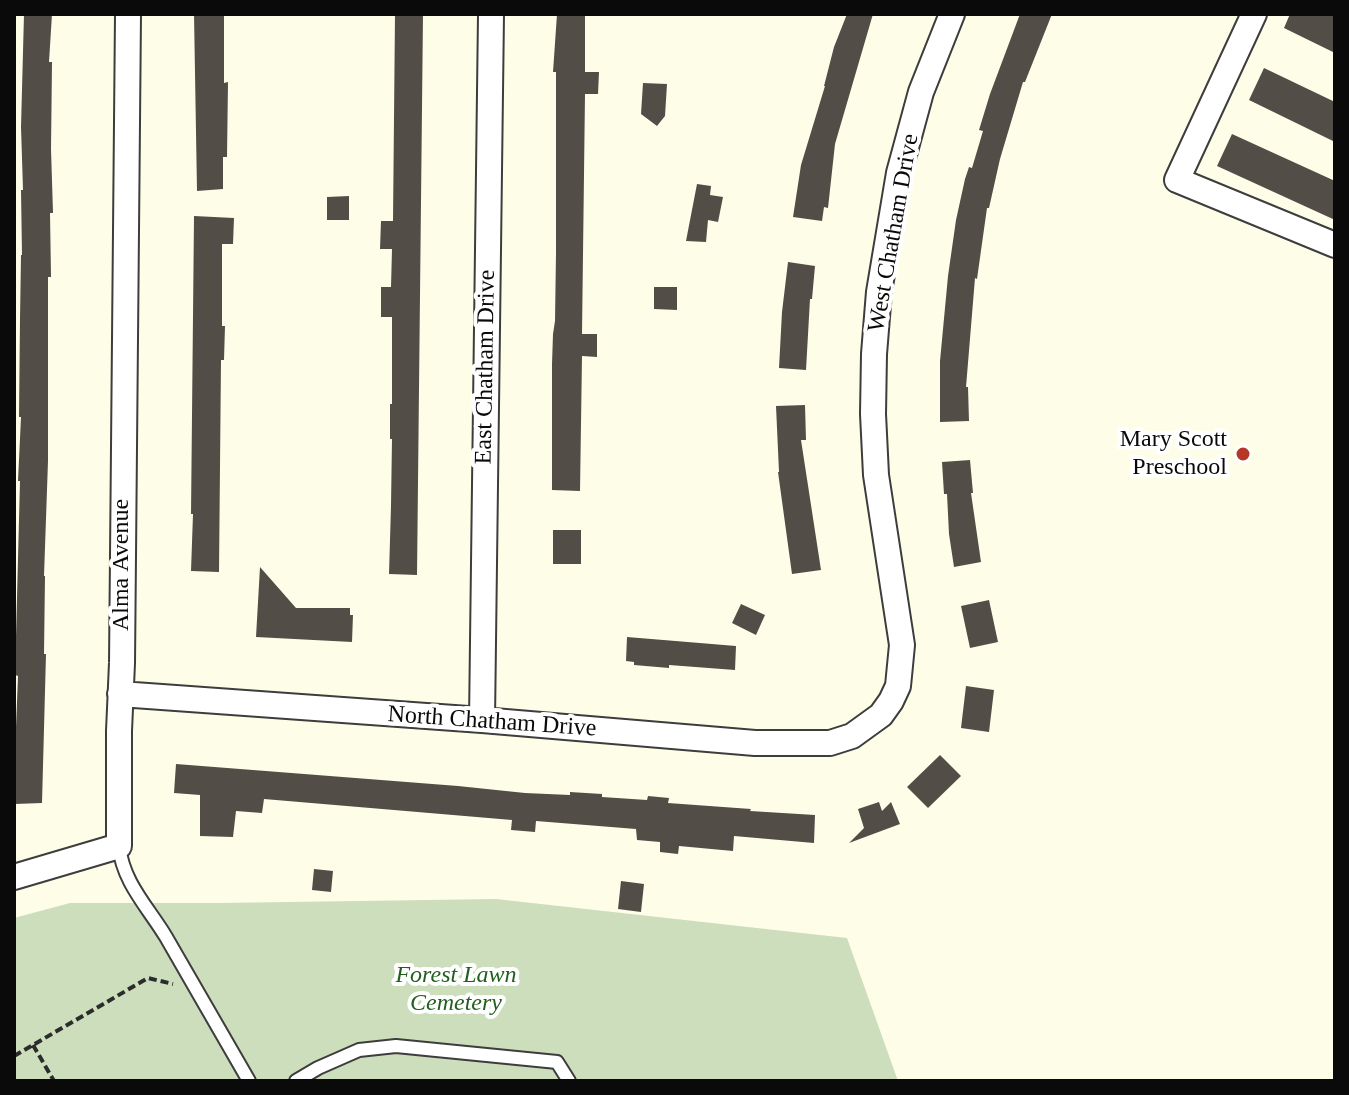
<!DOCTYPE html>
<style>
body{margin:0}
#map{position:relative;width:1349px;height:1095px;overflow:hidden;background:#fefee8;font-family:"Times New Roman",serif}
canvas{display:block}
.frame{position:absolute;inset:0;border:16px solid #0a0a0a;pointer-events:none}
</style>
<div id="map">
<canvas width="1349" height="1095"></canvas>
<div class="frame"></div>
</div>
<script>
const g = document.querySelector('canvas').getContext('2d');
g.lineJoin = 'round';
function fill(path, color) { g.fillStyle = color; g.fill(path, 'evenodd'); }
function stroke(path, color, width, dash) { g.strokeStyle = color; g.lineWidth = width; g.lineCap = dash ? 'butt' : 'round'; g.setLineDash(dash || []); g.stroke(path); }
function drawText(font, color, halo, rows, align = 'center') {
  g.font = font + ' "Times New Roman",serif'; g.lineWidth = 8; g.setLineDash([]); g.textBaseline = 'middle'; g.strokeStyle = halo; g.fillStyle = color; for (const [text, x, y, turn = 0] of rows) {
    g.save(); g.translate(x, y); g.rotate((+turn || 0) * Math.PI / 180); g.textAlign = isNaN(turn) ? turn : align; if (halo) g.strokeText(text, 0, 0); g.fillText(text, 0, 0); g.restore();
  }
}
const cemetery = new Path2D(`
 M496 899 847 938 898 1081H14V918L70 903H218Z`);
const building = new Path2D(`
 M24 14H52L49 62H52L51 149 53 213H50L51 277H48V461L44 576H45L44 654H46L42 803 15 804V752L18 676 15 675 20 481H18L21 417H19L20 319 21 255H22L21 190H23L21 127Z
 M194 14H224V83L228 82 227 157H223V189L197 191Z
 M395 14H423L417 575 389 574 391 506 392 439H390V404H392V317H381V287H391L392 249H380L381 221H393Z
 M557 14H585V72H599L598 94H585L582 334H597V357L582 356 580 491 552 490V364L553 334 555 321 556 253V72H553Z
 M847 14H873L835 144 828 208 824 207 822 221 793 217 801 165 825 86H824L834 47Z
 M1020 14H1052L1025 82H1023L1000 159 989 208H987L977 279 975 278 966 387H968L969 421 940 422V361L948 276 956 220 965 179 969 167 972 168 983 131 979 130 990 94Z
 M1290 14H1335V53L1284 28Z
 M1264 68 1335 102V142L1249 100Z
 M643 83 667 84 665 116 657 126 641 114Z
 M1232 134 1335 181V220L1217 166Z
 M697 184 711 186 710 195 723 197 718 222 708 220 706 242 686 241Z
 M349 196V220H327V197Z
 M194 216 234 218 233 244H222V326H225L224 360H221L219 572 191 571 193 514H191Z
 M788 262 815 266 812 299H810L806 370 779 368 782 312Z
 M654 287H677V310L654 309Z
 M805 405 806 440H801L821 570 792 574 778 472H779L776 406Z
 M970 460 973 493H971L981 562 954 567 949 534 947 494H944L942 462Z
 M553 530H581V564H553Z
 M260 567 296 608H350V615H353L352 642 256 637Z
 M989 600 998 642 970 648 961 606Z
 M741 604 765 615 756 635 732 623Z
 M627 637 736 646 735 670 669 665V668L634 665V662L626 661Z
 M966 686 994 690 989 732 961 728Z
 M940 755 961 776 928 808 907 787Z
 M176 764 458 786 525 793 570 795V792L602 794V797L647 800 648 796 669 798 668 803 737 808 751 809 750 811 815 815 814 843 734 836 733 851 679 846 678 854 660 852V842L637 840 636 829 536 821 535 832 511 830 512 820 264 799 262 813 236 811 233 837 200 836V795L174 793Z
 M879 802 882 811 891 802 900 824 849 843 864 828 858 809Z
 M314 869 333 871 331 892 312 890Z
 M621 881 644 884 641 912 618 909Z`);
const path = new Path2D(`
 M33 1045 54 1081
 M14 1056 148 978 173 984`);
const lane = new Path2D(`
 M119 846C123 883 148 907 166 937 194 985 221 1033 249 1081
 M296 1081 318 1068 359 1050 396 1046 557 1062 569 1081`);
const street = new Path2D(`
 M1254 14 1177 180 1335 245
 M120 694 482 720 755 743H830L852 736 881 715 891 701 898 686 902 645 876 475 873 414 874 354 879 292 899 173 921 92 952 14
 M482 720 491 14
 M14 877 119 846V731L122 663 128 14`);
const markers = [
 [1243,454,8,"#b53727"]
];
const streetNames = [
 ["West Chatham Drive",894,233,-80],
 ["East Chatham Drive",486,367,-89],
 ["Alma Avenue",122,565,-90],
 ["North Chatham Drive",492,722,4]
];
const poiNames = [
 ["Mary Scott",1227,440],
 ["Preschool",1227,468]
];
const parkNames = [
 ["Forest Lawn",456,976],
 ["Cemetery",456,1004]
];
fill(cemetery, '#cddebc');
fill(building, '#534d47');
stroke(lane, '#3d3d3d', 16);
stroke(street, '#3d3d3d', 28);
stroke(path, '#2c2c2c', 4, [8, 4]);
stroke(lane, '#fff', 12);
stroke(street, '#fff', 24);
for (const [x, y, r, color] of markers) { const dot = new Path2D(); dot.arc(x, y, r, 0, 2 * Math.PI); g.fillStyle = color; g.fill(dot); stroke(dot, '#fff', 3); }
drawText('24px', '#0a0a0a', '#fff', streetNames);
drawText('24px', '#0a0a0a', '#fff', poiNames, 'right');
drawText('italic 24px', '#215f1e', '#fff', parkNames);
</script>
